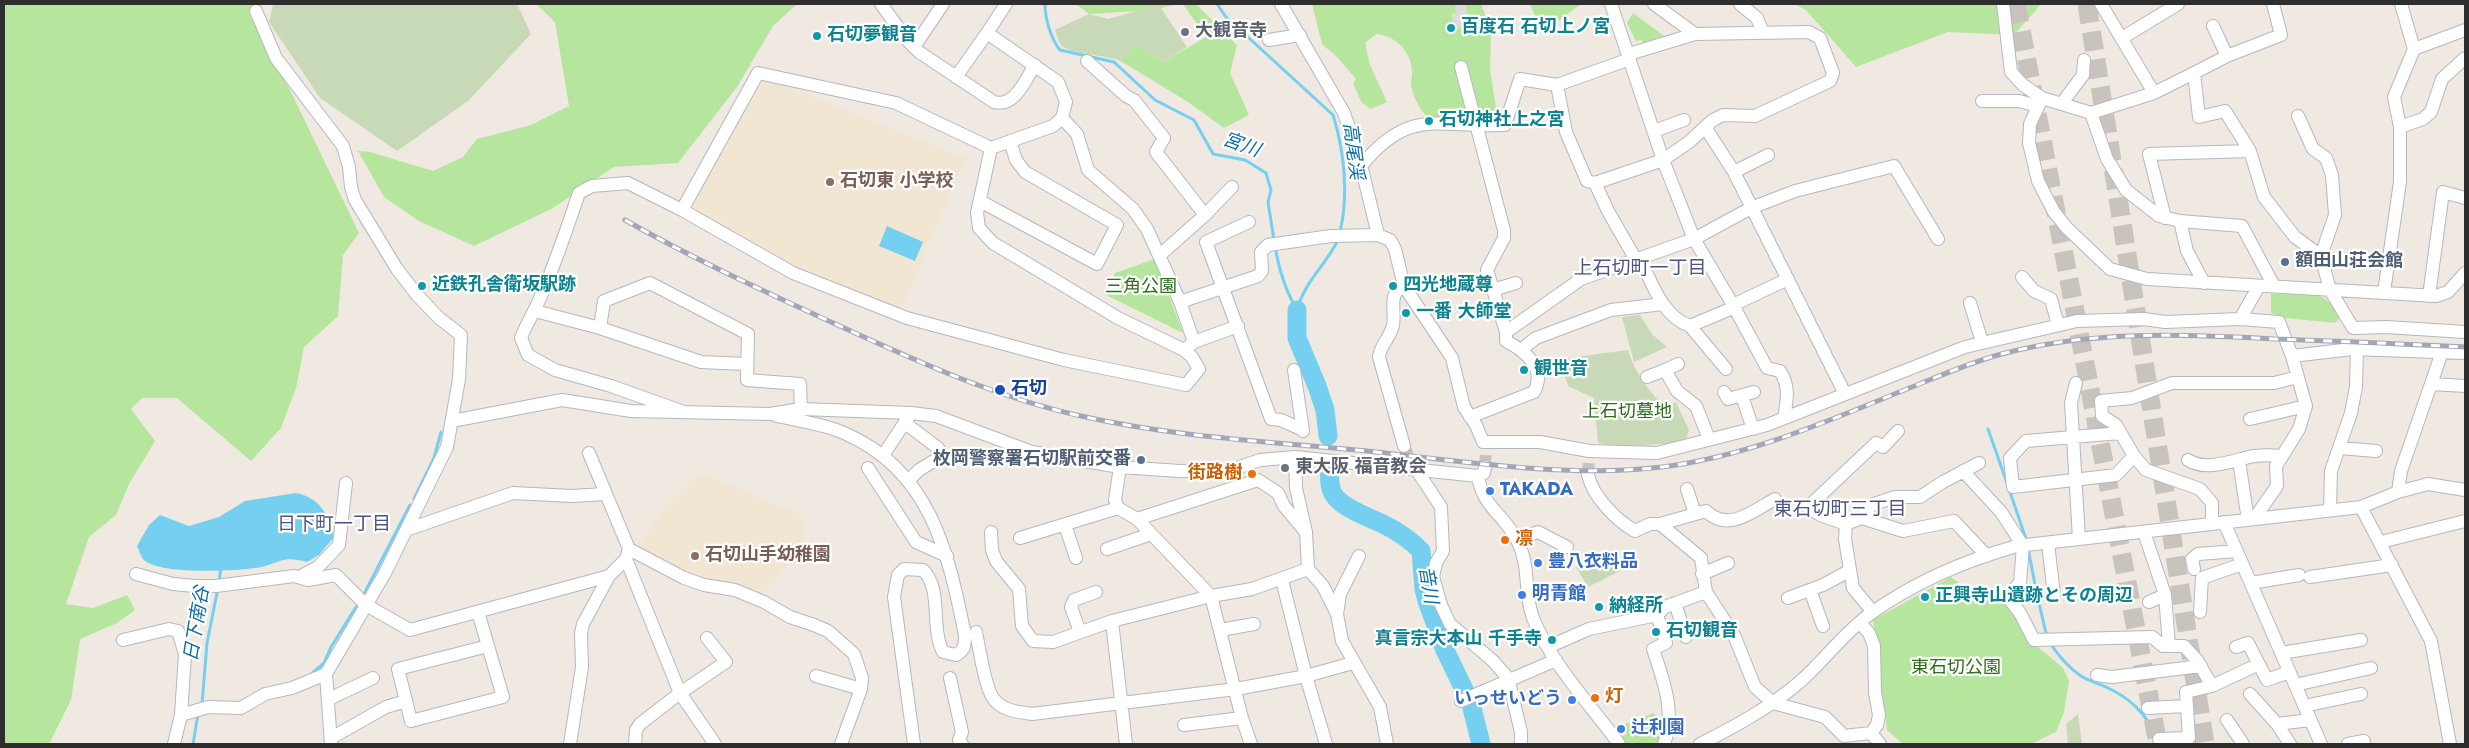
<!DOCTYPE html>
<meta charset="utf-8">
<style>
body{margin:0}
#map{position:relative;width:2469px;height:748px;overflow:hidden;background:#efe9e1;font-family:Jost,sans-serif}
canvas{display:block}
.frame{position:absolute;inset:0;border:5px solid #2e2e2e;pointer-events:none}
</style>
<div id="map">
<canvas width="2469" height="748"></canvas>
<div class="frame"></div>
</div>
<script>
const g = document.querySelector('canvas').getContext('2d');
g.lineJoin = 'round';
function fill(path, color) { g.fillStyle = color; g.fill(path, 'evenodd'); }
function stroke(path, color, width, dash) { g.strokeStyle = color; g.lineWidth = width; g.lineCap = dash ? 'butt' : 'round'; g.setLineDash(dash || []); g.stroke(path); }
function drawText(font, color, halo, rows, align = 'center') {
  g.font = font + ' Jost,"Noto Sans JP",sans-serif'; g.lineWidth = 4.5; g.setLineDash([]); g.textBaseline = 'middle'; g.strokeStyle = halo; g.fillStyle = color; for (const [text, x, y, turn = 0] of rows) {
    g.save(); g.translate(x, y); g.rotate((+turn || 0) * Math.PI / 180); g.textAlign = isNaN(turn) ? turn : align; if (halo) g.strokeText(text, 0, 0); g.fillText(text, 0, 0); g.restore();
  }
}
const education = new Path2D(`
 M770 79 965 158 902 309 797 267 696 213 692 205 759 82Z
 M701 472 799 514 805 532V542L764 595 736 584 705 580 636 547 668 504Z`);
const green = new Path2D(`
 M4 4H252L249 14 291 92 359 233 343 255 338 316 304 347 296 388 281 428 251 461 177 398H142L131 409 155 441 129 484 116 515 89 537 66 604 93 608 127 595 135 610 117 623 80 639 71 700 49 744H4Z
 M536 4H797L773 26 737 87 678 163 614 167 553 208 474 246 419 221 384 197 358 151 370 152 433 171 463 157 477 139 531 125 569 106 555 22Z
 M1076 4H1176L1154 10 1089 14Z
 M1183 4H1196L1237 45 1230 73 1249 115 1224 128 1188 102 1119 60 1137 45 1163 62 1206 37Z
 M1312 4H1481L1491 31 1490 70 1498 120C1484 120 1444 124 1433 120 1422 116 1414 98 1411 86 1410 81 1413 76 1412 71 1411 51 1396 36 1376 34L1365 43 1370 65 1387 102 1371 109 1362 103 1353 84 1356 79 1337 57 1322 44Z
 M1530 4H1581L1542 33Z
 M1794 4H2041L2014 35 1948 32 1856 67 1806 10Z
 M1633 13 1664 36 1643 43 1641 40 1636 41 1627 23Z
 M1155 259 1183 333 1104 294 1115 273Z
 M2271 294C2296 294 2331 286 2339 319L2335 323 2285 318 2271 313Z
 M1951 577C1958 583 1985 600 1993 603 1997 604 2002 603 2006 602L2031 641 2063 668 2069 681 2064 712 2056 732 2031 744H1903L1887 730 1873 620Z
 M1653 713 1663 723 1660 744H1623L1619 738 1627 734 1623 725Z`);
const cemetery = new Path2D(`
 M273 4H517L531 34 468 101 397 151 320 98 269 22Z
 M1159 5 1187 47 1163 62 1137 45 1119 60C1107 56 1067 53 1061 45 1058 41 1057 34 1055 30L1089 14 1108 19Z
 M1640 315 1652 334 1667 347 1634 362 1622 317Z
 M1628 350C1634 371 1649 392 1665 407L1676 402 1689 430 1685 442 1624 447 1598 443 1594 398 1568 386 1560 359Z
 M1610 550 1620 571 1588 587 1576 567Z
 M2078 714 2082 744H2068L2066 724Z`);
const plaza = new Path2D(`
 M1455 4H1466L1469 23 1453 30 1452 13H1456Z`);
const water = new Path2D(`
 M887 226 923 242 915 261 879 246Z
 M296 493C321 498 328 515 334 537L319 555 307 562C280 554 279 565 255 568 234 571 160 575 144 560 141 557 139 550 137 546L149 525 160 515 189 526 219 517 245 501Z`);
const stream = new Path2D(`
 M1045 4C1045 19 1051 39 1060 50L1114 62 1155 100 1194 120 1213 154 1245 160 1266 173 1271 190 1268 202 1274 240
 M1217 4 1226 17 1333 115C1344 150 1349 195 1340 232
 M1275 246C1279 270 1285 290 1297 310
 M1297 309C1307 278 1324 268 1338 240
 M1988 429 2007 483
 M2009 489 2027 542
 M414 499 434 458 441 432
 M2028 548 2037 595 2047 637
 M219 582 221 566
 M364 594 410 505
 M2050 643C2058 655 2069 668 2081 676 2088 681 2098 683 2106 687 2130 698 2146 713 2156 737
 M310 675 324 663 331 647 356 607
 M204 703 202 704 207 643 218 588
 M193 744 198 714`);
const river = new Path2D(`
 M1297 310V338L1317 386 1325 410 1328 436
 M1329 464C1330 474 1328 487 1334 495 1342 508 1370 518 1383 524 1397 531 1411 540 1421 551L1424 589 1427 601 1445 650 1471 704 1481 744`);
const minorTunnel = new Path2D(`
 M1404 446 1410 460
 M1485 467 1486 451
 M1588 475 1589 459`);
const highwayTunnel = new Path2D(`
 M2016 4 2158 744
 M2087 4 2205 744`);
const minor = new Path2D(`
 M881 4 908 41 919 52 994 102C1015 108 1025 80 1035 65
 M1611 4 1663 160 1694 239 1733 305 1767 368 1780 371C1790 386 1787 400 1784 418
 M1654 4 1695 34
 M1740 4 1757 18 1763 33
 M2003 4 2011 72 2023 85 2042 98 2091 113 2154 93 2194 73 2199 117 2225 111 2250 151
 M2101 4 2154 93
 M256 11 276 58 343 146 349 167 351 187 355 200 397 269 417 295 439 318 461 335 459 379 447 447 385 573 326 674 331 744
 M2213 26 2227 56
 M2122 38 2178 4
 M1269 40 1300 35
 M914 47 943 4
 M2414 49 2465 30
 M1087 61 1126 96 1134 100 1164 138 1156 152 1205 215
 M1461 67 1504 230V238L1487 270 1506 332V341C1525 351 1547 368 1534 392L1470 417
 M2194 73 2227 56 2281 35 2273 4
 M956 77 987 33
 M1557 85 1566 132 1587 181 1595 183 1663 160 1689 142 1713 120 1723 115 1755 116 1830 81 1833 73 1820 38 1809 32 1695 34 1629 54
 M2042 98 2030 124 2029 143 2038 181 2054 212 2067 228 2110 269 2147 279 2436 296 2448 292 2465 273
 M1982 101H2019L2038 106
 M2062 103 2083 75 2084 60
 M2091 113 2107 159 2126 190 2159 216 2180 221 2242 226 2274 286
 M2298 116 2313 149 2326 158 2332 175 2335 215 2321 256 2330 290 2353 328 2386 327 2465 332
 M1062 118 1077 134 1088 170 1133 209 1147 229 1180 302 1194 342
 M1705 127 1734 172 1845 394
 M2400 127 2423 119 2431 112 2442 79 2465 58
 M1654 131 1684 120
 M991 148 1053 126 1062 118 1066 102 1058 82 987 33 1006 4
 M1361 166C1410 106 1438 128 1505 125L1520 79 1557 85 1630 59
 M1734 172 1768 155
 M1595 183 1608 211 1636 260
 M980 201 1097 264 1117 225 1025 172 1016 160 1010 141
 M682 210 758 73 896 103 991 148 977 213 979 228 993 243 1118 318 1184 350
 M2165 218 2149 154 2250 151 2264 197 2295 237 2321 256
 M2180 221 2187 251 2204 283
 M1249 222 1206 242 1271 419 1281 420 1301 429
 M1378 235 1390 240 1395 249 1404 286 1452 358 1464 407 1476 425 1483 442H1540L1589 451 1657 453 1767 425 1965 347 2077 321 2144 319 2165 322 2240 319 2279 322 2292 356 2306 406 2299 429 2276 466 2277 486 2254 519
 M1160 255 1205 215 1232 187
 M1640 259C1652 283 1662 316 1690 326L1735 307
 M2022 277 2034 291 2051 299 2058 325
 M1493 290 1516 283
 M2384 292 2400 182V127L2394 97 2414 49 2401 4
 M2429 296 2443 192 2465 198
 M1180 302 1258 276 1262 271 1261 252 1268 245 1331 236 1378 235 1358 153 1344 113 1281 4
 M1970 303 1982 342
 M1733 305 1788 279
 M535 311 600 328 701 362 746 364
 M2240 319 2259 286
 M1690 326 1726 369
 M600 328 604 301 650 283 748 334 747 380 800 384 801 409
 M1506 332 1581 279 1694 239 1751 208 1795 191 1894 166 1938 239
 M1522 349 1536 338 1611 310 1663 304
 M2292 356 2352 349 2465 353
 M1294 370 1303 431
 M1665 370 1678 364
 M1647 377 1665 370 1677 391 1696 406 1709 439
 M2076 383 2071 403 2079 539
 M2431 384 2442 352
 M1724 392 1728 399 1754 392
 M1742 396 1753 429
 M681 411 611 386 555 370 528 355 521 338C526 324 535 311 541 296 556 262 567 228 579 193L592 186 628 183 682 210 793 273 907 318 1064 360 1186 385 1199 369 1192 357 1184 350 1194 342 1238 326
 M777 416C799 421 823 424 844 433 930 470 948 551 965 635 965 645 965 650 956 655L943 652C930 627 943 590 923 570L904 569 898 575 894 597 914 744
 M2250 419 2306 406
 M452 421 562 400 631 411 770 414 801 409 911 413 936 416 1032 452 1120 467 1180 471 1231 470 1260 460 1295 457 1478 476 1484 473 1485 467
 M905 423 938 448
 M1898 431 1883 447 1876 443 1808 507 1820 515 1846 524 1862 518 1903 531 1954 521 1987 556
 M2120 433 2026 441 2010 458 2013 487 2116 475 2134 456
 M1404 446 1379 357C1380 345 1391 337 1393 325 1396 309 1387 294 1404 286
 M2339 448 2376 451
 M589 453 629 549 684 578 704 585 735 590 764 602 790 617 814 625 828 631 854 654 862 678 861 689 841 744
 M884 454 911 413
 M1295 457 1296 488 1306 532 1308 569 1323 586 1337 614 1342 641 1380 707 1387 744
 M2188 460C2207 472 2233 460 2254 456 2263 455 2273 455 2282 456
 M2239 461 2248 520
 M1412 463 1441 507 1443 551 1436 563 1433 577 1441 605 1450 624 1493 661 1508 678 1521 732V744
 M1120 467 1115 500 1118 508 1137 519 1211 596 1242 718 1251 744
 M868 468 916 542 947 556
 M1963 471 2001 512 2023 546 2020 583 2007 596 2020 613 2034 640 2152 637 2163 646H2184L2197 660 2212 686 2259 664
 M1588 475C1593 497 1617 521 1635 531L1650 524H1660L1701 558 1706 592 1734 635 1755 687 1773 703 1825 717 1844 736 1871 733 1880 744
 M1478 476C1483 508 1502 512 1517 540 1531 567 1523 591 1533 618 1552 665 1590 704 1619 744
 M909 480 919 470 937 459
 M1687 489 1695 514
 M2398 492 2401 471 2431 384 2465 386
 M2361 507 2431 641 2450 744
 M2330 510 2331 471 2351 413 2356 387 2357 349
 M1862 518 1871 505 1895 497H1920L1943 482 1979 463
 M1137 519 1258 480 1278 493 1284 506 1304 530
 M2224 522 2321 744
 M1660 524 1706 511C1728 533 1753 511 1775 499
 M1846 524 1845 539 1853 588 1873 612
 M2212 524V503L2200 489 2146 470 2134 456 2116 425 2102 416 2101 401 2132 398 2172 383H2274L2298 377
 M1065 525 1076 558
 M406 530 513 493 572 496 605 494
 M991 532 992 550 996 561 1019 589 1022 626 1033 641 1053 642 1112 621 1211 596 1252 589 1308 569
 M2144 532 2165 595 2149 602
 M1020 538 1118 508
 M1517 540 1538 532 1567 547
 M2381 542 2465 521
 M2048 543 2054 595
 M1107 549 1151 534
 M626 559 680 693 715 744
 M2194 569 2192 559 2198 554 2237 551
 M136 574 173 584 194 586H216L294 576 308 580 336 575 366 605 410 630 609 576
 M1702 574 1728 563
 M301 576 318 567 339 545 346 483
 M2310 577 2392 565
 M1282 580 1306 676 1326 744
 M2251 583 2299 575
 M1810 590 1823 626
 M2165 595 2169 646
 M1788 598 1823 585 1849 571
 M1675 603 1686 637
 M478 612 503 697 411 721 398 669 488 646
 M2200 612 2202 578 2242 564
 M1337 614 1340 594 1359 556
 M1657 615 1665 607 1706 592
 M1112 621 1126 744
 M1860 623 1869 633 1874 646 1875 693 1879 715 1877 725 1871 733
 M1220 630 1254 624
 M976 632C979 647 985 687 993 698 1002 711 1018 712 1032 714L1236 689 1306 676 1353 663
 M1080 632 1071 607 1074 600 1096 592
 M123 640 169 629 178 631 185 654 181 715
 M1548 647 1589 629 1657 615 1666 643 1653 649C1663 680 1676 711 1664 744
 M2236 647 2248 643 2267 680 2289 672
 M2281 653 2361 640
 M2097 675 2112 677 2201 666
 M816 676 861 689
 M950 678 962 732 959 740 962 744
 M2295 685 2371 668
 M2250 694 2277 724 2290 744
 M329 699 373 678
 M1461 701 1556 660
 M2304 706 2361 694
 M2148 708 2186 706
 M2227 720 2243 744
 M2277 724 2310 720
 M1184 725 1242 718
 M331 738 386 707 406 701
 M2159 739 2189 738 2186 692 2212 686
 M174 744 181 715 208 707 241 708 265 694 292 688 326 674
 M570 744 582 667 581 633 583 624 609 576 626 559 629 549
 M635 744 636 730 640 724 680 693 726 662 707 638
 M1700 744C1736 726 1771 707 1802 680 1825 659 1845 632 1870 614 1913 583 1967 560 2017 546L2361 507 2398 492 2428 484 2465 490
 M2348 744 2364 741`);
const rail = new Path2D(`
 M625 220C692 258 761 290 831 322 912 359 994 397 1081 416 1179 438 1277 442 1376 452 1467 462 1572 478 1662 467 1752 456 1834 418 1917 385 1944 374 1970 363 1998 355 2089 330 2181 334 2274 339 2338 341 2401 344 2465 347`);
const markers = [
 [1451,28,5,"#0f9aa8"],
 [1185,32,5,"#6b7280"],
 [817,36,5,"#0f9aa8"],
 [1429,121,5,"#0f9aa8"],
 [830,182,5,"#8d6e63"],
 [2285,262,5,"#5c6f8a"],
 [422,286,5,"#0f9aa8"],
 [1393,286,5,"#0f9aa8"],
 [1406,313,5,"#0f9aa8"],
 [1524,370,5,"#0f9aa8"],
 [1000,390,6,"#1a4fb4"],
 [1141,460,5,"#5c6f8a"],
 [1285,468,5,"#6b7280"],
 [1252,474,5,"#e8710a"],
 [1490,491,5,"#3f7fe0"],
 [1505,540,5,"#e8710a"],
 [695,556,5,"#8d6e63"],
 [1538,563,5,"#3f7fe0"],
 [1522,595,5,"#3f7fe0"],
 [1925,597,5,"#0f9aa8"],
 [1599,607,5,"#0f9aa8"],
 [1656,632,5,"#0f9aa8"],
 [1552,640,5,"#0f9aa8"],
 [1595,698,5,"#e8710a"],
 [1572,700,5,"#3f7fe0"],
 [1621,729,5,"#3f7fe0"]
];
const cultureNames = [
 ["百度石 石切上ノ宮",1461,28],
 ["石切夢観音",827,36],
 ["石切神社上之宮",1439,121],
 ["近鉄孔舎衛坂駅跡",432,286],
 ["四光地蔵尊",1403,286],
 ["一番 大師堂",1416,313],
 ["観世音",1534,370],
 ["正興寺山遺跡とその周辺",1935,597],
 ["納経所",1609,607],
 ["石切観音",1666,632],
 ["真言宗大本山 千手寺",1542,640,"right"]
];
const worshipNames = [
 ["大観音寺",1195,32],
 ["東大阪 福音教会",1295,468]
];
const educationNames = [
 ["石切東 小学校",840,182],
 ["石切山手幼稚園",705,556]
];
const serviceNames = [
 ["額田山荘会館",2295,262],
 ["枚岡警察署石切駅前交番",1131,460,"right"]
];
const parkNames = [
 ["三角公園",1141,288],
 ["上石切墓地",1627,413],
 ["東石切公園",1956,669]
];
const transitNames = [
 ["石切",1011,390]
];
const foodNames = [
 ["街路樹",1242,474,"right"],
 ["凛",1515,540],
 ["灯",1605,698]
];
const shopNames = [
 ["TAKADA",1500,491],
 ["豊八衣料品",1548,563],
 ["明青館",1532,595],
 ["いっせいどう",1562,700,"right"],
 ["辻利園",1631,729]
];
const waterNames = [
 ["宮川",1241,146,20],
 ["高尾渓",1352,151,83],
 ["音川",1427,585,81],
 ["日下南谷",198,624,-81]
];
const neighbourhoodNames = [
 ["上石切町一丁目",1640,269],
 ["東石切町三丁目",1840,510],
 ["日下町一丁目",334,525]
];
fill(education, '#f0e6d1');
fill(green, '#b6e59e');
fill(cemetery, '#c8d9b8');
fill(plaza, '#dfdcd8');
fill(water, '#75cff0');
stroke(stream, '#75cff0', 3);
stroke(river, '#75cff0', 19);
stroke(minorTunnel, '#c8c4bd', 12, [12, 6]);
stroke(highwayTunnel, '#c8c4bd', 19, [19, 9]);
stroke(minor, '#b4b7c1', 14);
stroke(minor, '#fff', 12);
stroke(rail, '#a3a6b8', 5);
stroke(rail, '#fff', 3, [9]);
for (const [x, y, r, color] of markers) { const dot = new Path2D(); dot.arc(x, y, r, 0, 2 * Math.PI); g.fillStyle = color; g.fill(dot); stroke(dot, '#fff', 2); }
drawText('bold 18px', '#0d838f', '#fff', cultureNames, 'left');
drawText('bold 18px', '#5b616d', '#fff', worshipNames, 'left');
drawText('bold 18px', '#785e54', '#fff', educationNames, 'left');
drawText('bold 18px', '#4e5e75', '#fff', serviceNames, 'left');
drawText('18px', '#2c6e1b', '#fff', parkNames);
drawText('bold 18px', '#164399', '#fff', transitNames, 'left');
drawText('bold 18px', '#c56008', '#fff', foodNames, 'left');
drawText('bold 18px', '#366cbe', '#fff', shopNames, 'left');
drawText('italic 19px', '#0d6fa3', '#fff', waterNames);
drawText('19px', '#4d5680', '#fff', neighbourhoodNames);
</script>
